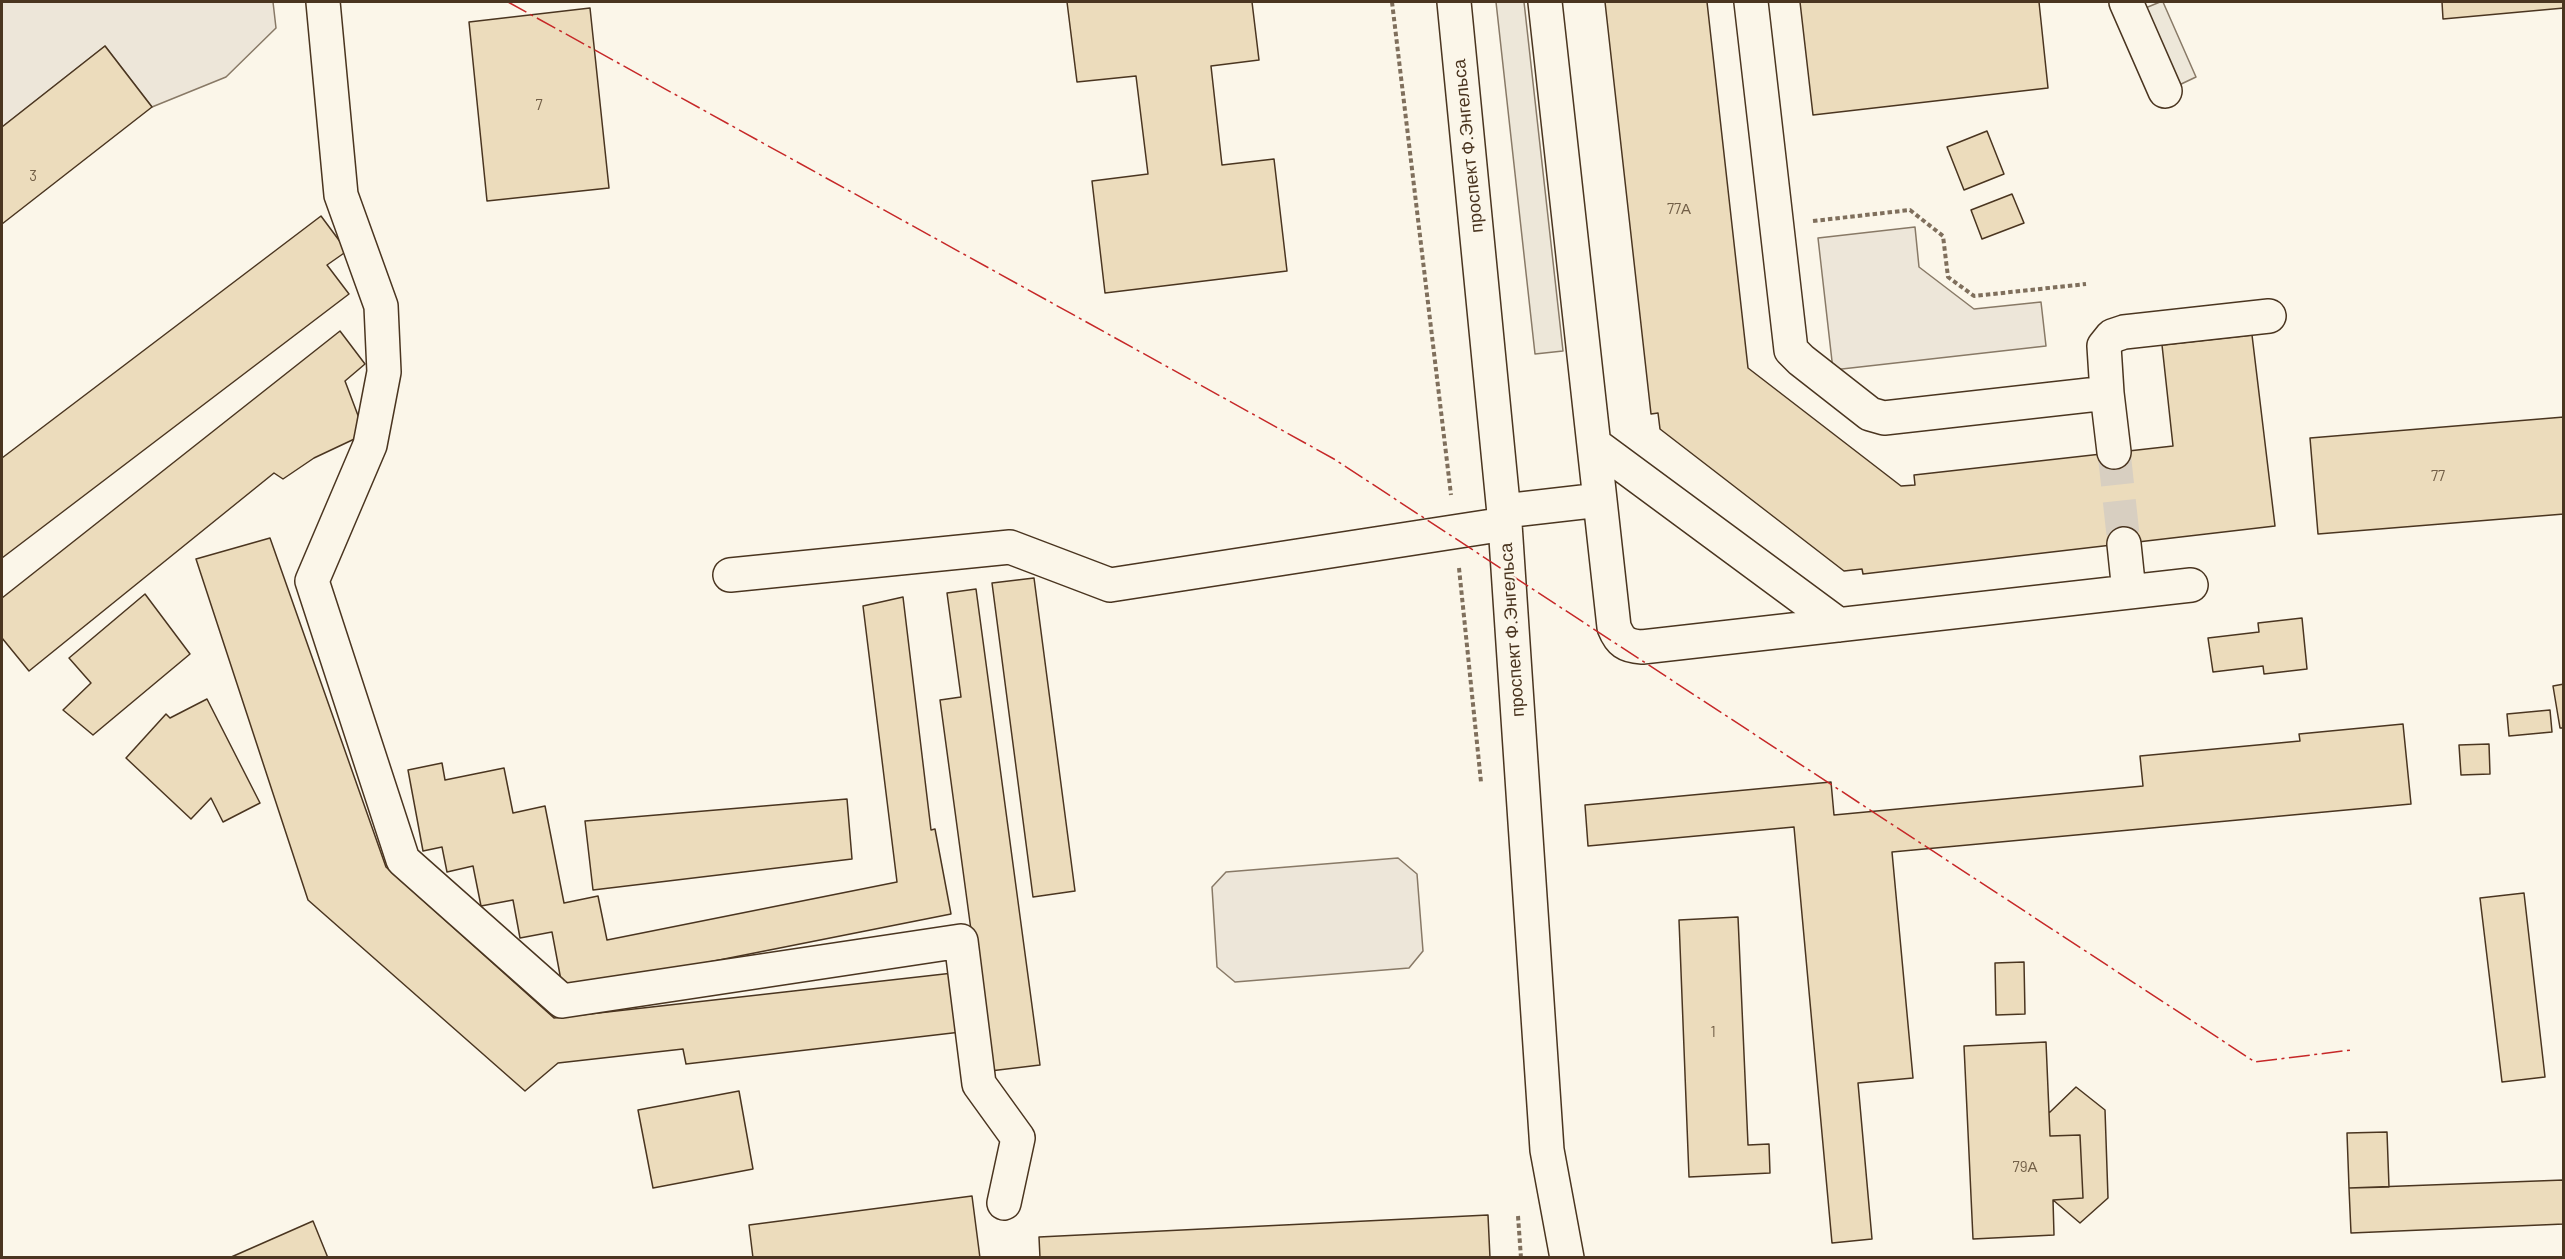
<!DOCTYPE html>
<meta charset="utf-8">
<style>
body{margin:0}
#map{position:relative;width:2565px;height:1259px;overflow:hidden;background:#fbf6e9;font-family:Barlow,sans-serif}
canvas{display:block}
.frame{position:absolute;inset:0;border:3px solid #4a3520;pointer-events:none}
</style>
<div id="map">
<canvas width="2565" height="1259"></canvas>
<div class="frame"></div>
</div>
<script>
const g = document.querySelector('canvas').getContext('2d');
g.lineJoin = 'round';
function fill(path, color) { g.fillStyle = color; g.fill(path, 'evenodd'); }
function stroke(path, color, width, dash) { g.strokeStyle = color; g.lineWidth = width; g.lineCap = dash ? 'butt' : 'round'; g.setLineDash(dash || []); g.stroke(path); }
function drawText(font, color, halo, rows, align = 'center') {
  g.font = font + ' Barlow,sans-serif'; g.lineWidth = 4.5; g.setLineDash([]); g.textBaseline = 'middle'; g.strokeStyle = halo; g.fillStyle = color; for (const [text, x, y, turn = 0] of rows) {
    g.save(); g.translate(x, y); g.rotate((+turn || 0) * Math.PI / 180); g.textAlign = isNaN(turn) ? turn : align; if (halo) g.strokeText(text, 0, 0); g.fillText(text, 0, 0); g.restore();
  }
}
const green = new Path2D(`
 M2 2H273L276 28 226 77 152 107 105 46 2 127Z
 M1915 227 1919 267 1974 309 2041 302 2046 346 1833 370 1818 238Z
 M1398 858 1417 874 1423 951 1409 968 1235 982 1217 967 1212 887 1226 872Z`);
const parking = new Path2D(`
 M1496 2H1524L1563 351 1535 354Z
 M2160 2H2163L2196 77 2177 86 2143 9Z`);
const building = new Path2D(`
 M1067 2H1252L1259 60 1211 66 1222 165 1274 159 1287 271 1105 293 1092 181 1148 174 1136 76 1077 82Z
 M1605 2H1707L1748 368 1901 486 1915 485 1914 475 2173 446 2162 345 2252 335 2275 526 1863 574 1862 569 1844 571 1660 429 1658 413 1651 414Z
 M1800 2H2039L2048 88 1813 115Z
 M2442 2H2564V8L2443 19Z
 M590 8 609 188 487 201 469 22Z
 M105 46 152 107 2 224V127Z
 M1987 131 2004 174 1964 190 1947 147Z
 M2012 194 2024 223 1982 239 1971 210Z
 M321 216 347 251 327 265 349 294 2 558V458Z
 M340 331 365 364 345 381 365 434 314 458 283 479 274 473 29 671 2 638V598Z
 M2564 417V514L2318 534 2310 438Z
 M270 538 386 867 554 1018 953 973 961 1032 686 1064 683 1049 558 1063 525 1091 308 900 196 559Z
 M1034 578 1075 891 1033 897 992 583Z
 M976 589 1040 1065 990 1071 940 700 961 697 947 593Z
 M145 594 190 654 93 735 63 710 91 683 69 658Z
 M903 597 931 830 935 829 951 914 563 991 552 932 520 938 513 900 481 906 473 866 447 872 442 847 423 851 408 770 442 763 445 780 504 768 513 813 545 806 564 903 598 896 607 940 897 882 863 606Z
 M2302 618 2307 669 2264 674 2263 666 2213 672 2208 638 2259 632 2258 623Z
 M2564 684V728H2560L2553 686Z
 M207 699 260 803 223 822 211 798 191 819 126 758 166 714 170 718Z
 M2550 710 2552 732 2509 736 2507 714Z
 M2403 724 2411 804 1892 852 1913 1078 1858 1083 1872 1239 1832 1243 1794 827 1588 846 1585 805 1831 782 1834 815 2143 786 2140 756 2300 741 2299 734Z
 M2489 744 2490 774 2461 775 2459 745Z
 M847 799 852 859 593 890 585 821Z
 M2524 893 2545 1077 2502 1082 2480 898Z
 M1738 917 1748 1145 1769 1144 1770 1173 1689 1177 1679 920Z
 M2024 962 2025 1014 1996 1015 1995 963Z
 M2046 1042 2050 1136 2080 1135 2083 1198 2053 1200 2054 1235 1973 1239 1964 1046Z
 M2076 1087 2105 1110 2108 1198 2080 1223 2053 1200 2083 1198 2080 1135 2050 1136 2049 1113Z
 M739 1091 753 1169 653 1188 638 1110Z
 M2387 1132 2389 1187 2349 1188 2347 1133Z
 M2564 1180V1224L2351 1233 2349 1188Z
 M972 1196 980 1258H753L749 1225Z
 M1488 1215 1490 1258H1040L1039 1237Z
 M313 1221 328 1258H229Z`);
const minorTunnel = new Path2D(`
 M2114 452 2124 544`);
const path = new Path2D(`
 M1392 2 1451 495
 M1813 221 1910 210 1943 236 1948 277 1974 296 2086 284
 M1459 568 1481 782
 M1518 1216 1521 1258`);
const minor = new Path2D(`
 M323 2 341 195 381 306 384 372 370 445 312 581 403 860 562 1001 961 941 979 1084 1018 1138 1004 1203
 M1454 2 1505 524 1547 1150 1567 1258
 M1545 2 1614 627C1620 642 1626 646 1642 647L2191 585
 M1751 2 1791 350 1801 360 1870 414 1884 418 2107 393 2104 346 2112 336 2124 332 2269 316
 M2126 2 2165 91
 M2107 393 2114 452
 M1594 444 1839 625
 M1504 511 1600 500
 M2124 544 2129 592
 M730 575 1010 547 1110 585 1505 524`);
const power = new Path2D(`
 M508 2 1334 459 2255 1062 2351 1050`);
const numberNames = [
 ["7",539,105],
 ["3",33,176],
 ["77А",1679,209],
 ["77",2438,476],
 ["1",1713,1032],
 ["79А",2025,1167]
];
const streetNames = [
 ["проспект Ф.Энгельса",1468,146,-96],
 ["проспект Ф.Энгельса",1512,630,-94]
];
fill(green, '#ede6d9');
stroke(green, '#887966', 1.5);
fill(parking, '#ede7d9');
stroke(parking, '#887966', 1.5);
fill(building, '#ecdcbc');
stroke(building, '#4a3520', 1.5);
stroke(minorTunnel, '#d8cfc1', 33, [33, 16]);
stroke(minor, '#4a3520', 36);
stroke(path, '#7f6f5c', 4, [4.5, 3]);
stroke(minor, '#fbf6e9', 33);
stroke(power, '#c62828', 1.5, [21, 4.5, 3, 4.5]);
drawText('15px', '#725f47', null, numberNames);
drawText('18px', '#4a3520', '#fbf6e9', streetNames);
</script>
